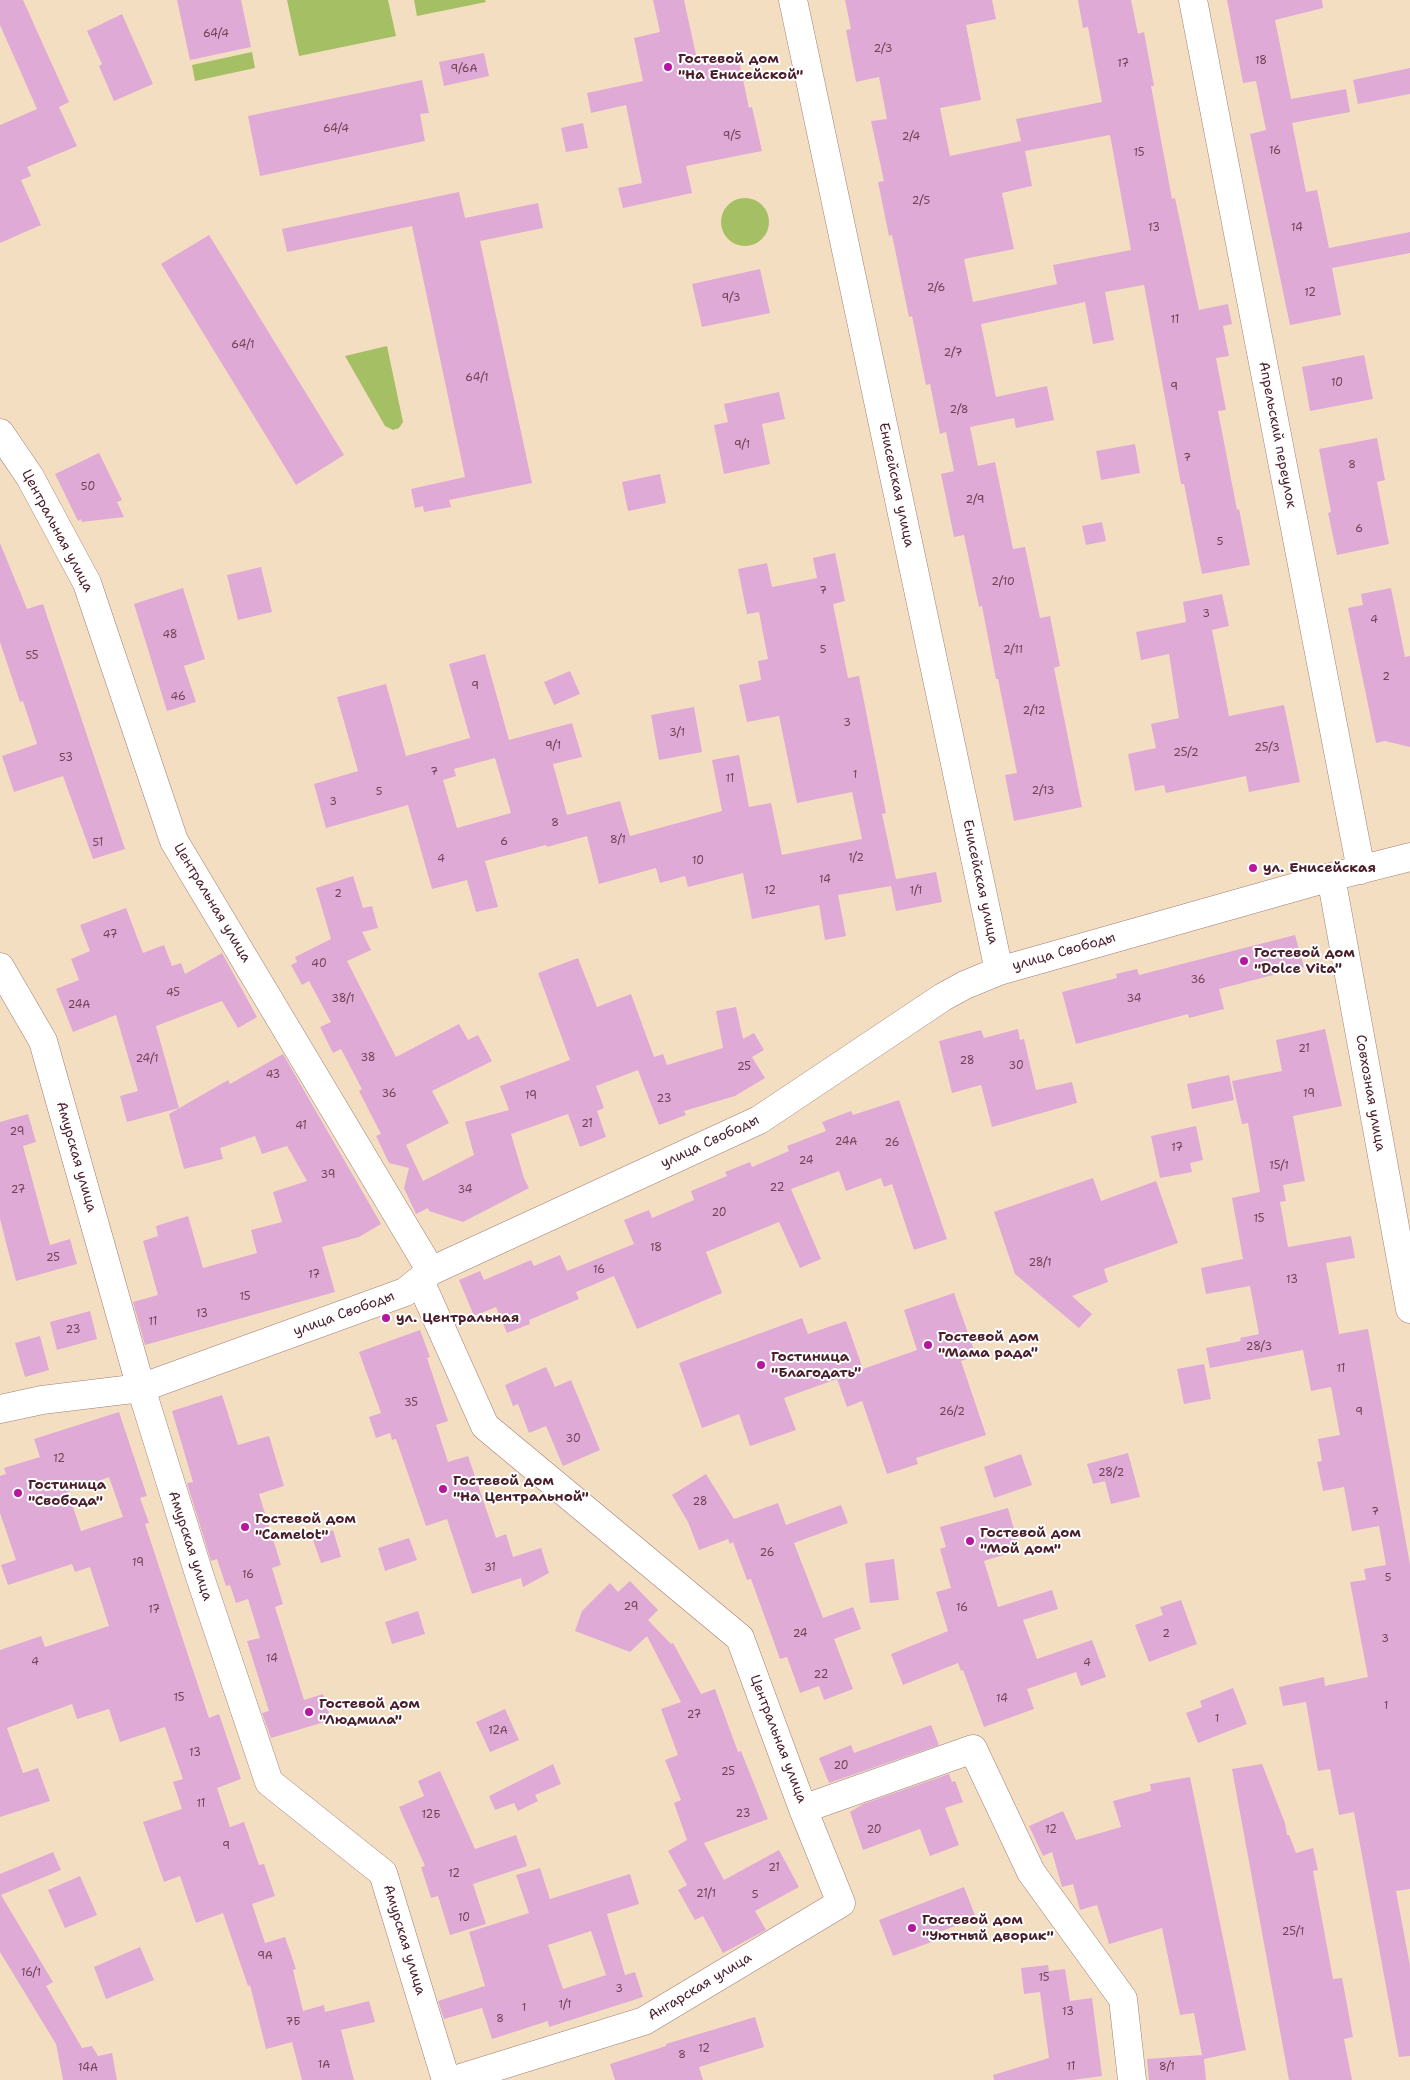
<!DOCTYPE html>
<meta charset="utf-8">
<style>
body{margin:0}
canvas{display:block;background:#f4dec2}
</style>
<canvas width="1410" height="2080"></canvas>
<script>
const g = document.querySelector('canvas').getContext('2d');
g.lineJoin = 'round';
function fill(path, color) { g.fillStyle = color; g.fill(path, 'evenodd'); }
function stroke(path, color, width, dash) { g.strokeStyle = color; g.lineWidth = width; g.lineCap = dash ? 'butt' : 'round'; g.setLineDash(dash || []); g.stroke(path); }
function drawText(font, color, halo, rows, align = 'center') {
  g.font = font + ' "Shantell Sans",sans-serif'; g.lineWidth = 4; g.setLineDash([]); g.textBaseline = 'middle'; g.strokeStyle = halo; g.fillStyle = color; for (const [text, x, y, turn = 0] of rows) {
    g.save(); g.translate(x, y); g.rotate((+turn || 0) * Math.PI / 180); g.textAlign = isNaN(turn) ? turn : align; if (halo) g.strokeText(text, 0, 0); g.fillText(text, 0, 0); g.restore();
  }
}
const green = new Path2D(`
 M287 0H388L396 36 299 56Z
 M414 0H485L486 2 417 16Z
 M252 52 255 68 195 81 192 65Z
 M721 222a24 24 0 1 1 48 0a24 24 0 1 1-48 0Z
 M387 346 403 422 399 428 393 430 385 426 345 356Z`);
const building = new Path2D(`
 M0 0H23L69 102 59 107 77 146 27 167 31 176 21 180 41 225 0 243V125L37 109 0 25Z
 M177 0H241L251 47 190 60Z
 M653 0H684L698 64 738 56 749 108 752 107 762 151 686 166 692 193 623 208 618 188 642 183 626 105 591 113 587 93 643 81 634 38 660 32Z
 M845 0H992L996 19 966 25 981 100 940 108 950 156 1021 141 1016 119 1102 102 1088 27 1083 28 1078 0H1131L1138 34 1144 32 1154 86H1151L1172 199 1175 198 1199 310 1228 304 1232 324 1223 326 1229 356 1216 358 1226 410 1218 411 1237 510 1239 509 1250 565 1202 574 1184 484H1181L1144 285 1105 292 1114 340 1093 344 1085 302 981 324 996 397 1047 386 1054 420 1016 428 1014 418 970 427 978 466 995 462 1013 549 1025 547 1040 618 1050 616 1060 666 1054 668 1082 807 1014 821 1005 775 1017 773 998 679H996L982 606 979 607 964 535 954 537 941 474 954 471 946 432 940 434 930 384 926 385 912 316 909 317 892 235 889 236 878 182 884 181 871 121 887 119 879 77 856 82 846 30 851 29ZM1110 135 1131 250 1053 265 1057 284 973 302 964 259 1014 249 1002 193 1032 186 1025 151Z
 M1227 0H1322L1323 8 1275 20 1291 99 1346 89 1350 112 1292 123 1306 192 1317 190 1329 248 1410 232V253L1332 268 1341 315 1290 325 1250 134 1266 130 1256 81 1243 83Z
 M122 14 153 84 114 101 99 66 102 64 87 31Z
 M484 53 489 76 444 86 439 62Z
 M1410 68V94L1358 104 1353 80Z
 M422 80 429 113 420 114 425 141 260 176 248 116Z
 M583 123 588 148 566 152 561 128Z
 M459 192 465 218 538 203 543 228 480 241 532 483 449 500 451 507 424 512 423 506 415 508 411 489 465 477 412 226 287 252 282 229Z
 M209 235 344 455 296 485 161 264Z
 M760 269 770 313 702 327 692 284Z
 M1364 355 1373 399 1310 411 1302 367Z
 M779 392 785 419 762 424 770 464 724 474 714 425 728 422 724 404Z
 M1377 438 1385 480 1377 482 1389 544 1337 555 1328 513 1331 512 1319 449Z
 M1135 444 1140 473 1101 480 1096 451Z
 M99 453 122 500 117 502 124 517 82 522 81 519 78 521 55 474Z
 M660 474 666 503 628 511 622 482Z
 M1102 522 1106 541 1086 545 1082 526Z
 M0 543 27 609 43 604 125 849 93 859 63 776 14 792 2 756 37 744 23 701 20 702 0 642Z
 M835 553 845 601 833 604 848 678 859 676 886 813 882 814 896 879 936 872 942 902 896 911 891 886 838 895 846 936 825 940 819 905 752 919 743 873 688 887 685 876 660 883 656 868 599 884 587 836 547 847 546 845 485 861 498 907 476 912 467 880 432 889 408 805 326 828 314 784 358 771 337 697 386 684 406 756 470 738 449 664 485 654 509 740 572 723 582 757 553 764 567 815 620 801 630 836 722 811 712 760 739 755 749 807 771 803 782 855 862 839 852 792 797 803 779 716 747 722 739 685 761 680 758 661 768 659 759 612 747 614 738 569 767 563 772 587 817 578 813 558ZM495 758 511 813 457 828 443 780 456 776 454 769Z
 M261 567 272 612 238 620 227 575Z
 M183 588 205 659 184 666 196 702 167 711 134 604Z
 M1391 588 1405 657 1410 656V747L1385 741 1376 743 1348 608 1363 605 1361 594Z
 M1222 594 1229 626 1212 630 1229 716 1284 705 1300 782 1249 792 1246 776 1166 793 1164 785 1135 791 1128 754 1156 748 1151 724 1179 718 1169 654 1141 660 1136 632 1186 622 1183 602Z
 M570 671 580 694 554 705 544 682Z
 M694 707 702 752 659 760 651 715Z
 M353 876 363 908 372 906 378 928 362 932 371 950 347 961 396 1057 459 1024 468 1040 478 1035 492 1061 432 1091 449 1123 406 1145 423 1181 474 1155 465 1122 509 1110 500 1086 570 1060 538 973 578 958 597 1007 631 994 654 1057 663 1054 667 1065 723 1048 716 1011 736 1007 743 1039 754 1033 764 1050 752 1057 765 1078 735 1096 684 1111 686 1115 659 1125 638 1070 596 1086 604 1108 597 1111 606 1137 580 1147 568 1114 511 1134 524 1178 529 1188 463 1222 429 1211 428 1208 416 1214 404 1188 409 1168 389 1163 376 1136 381 1134 359 1091 362 1089 341 1049 333 1053 320 1027 331 1022 309 981 302 985 291 965 297 962 295 957 331 939 316 888Z
 M126 908 143 953 164 945 172 966 181 963 185 974 222 953 257 1017 238 1028 222 1001 156 1026 179 1108 127 1122 120 1096 138 1091 116 1015 73 1032 56 989 79 980 71 959 90 951 80 925Z
 M1295 935 1304 967 1219 989 1224 1009 1189 1018 1188 1014 1076 1044 1062 992 1117 978 1116 974 1137 969 1139 975Z
 M1018 1029 1020 1040 1024 1039 1036 1090 1072 1082 1077 1103 992 1127 981 1085 952 1093 939 1041 981 1030 984 1038Z
 M1325 1029 1342 1106 1293 1116 1305 1181 1283 1185 1286 1201 1280 1202 1288 1247 1351 1236 1355 1258 1326 1263 1339 1334 1368 1329 1410 1565V1889L1396 1891 1410 1966V2056L1399 2057 1354 1812 1339 1815 1330 1769 1318 1771 1306 1702 1283 1706 1279 1687 1324 1677 1325 1686 1368 1677 1350 1582 1366 1580 1364 1569 1386 1565 1379 1526 1352 1531 1344 1487 1323 1491 1317 1462 1322 1461 1318 1439 1340 1435 1331 1387 1311 1391 1303 1350 1210 1368 1206 1348 1241 1341 1240 1338 1259 1334 1250 1286 1206 1294 1201 1268 1243 1259 1232 1198 1260 1192 1248 1123 1242 1124 1232 1081 1282 1071 1276 1040Z
 M283 1054 381 1224 359 1237 322 1247 335 1292 145 1345 133 1302 158 1295 143 1241 158 1236 156 1226 188 1216 203 1268 257 1253 251 1230 282 1222 273 1192 307 1181 287 1146 262 1154 255 1136 220 1148 223 1159 184 1169 169 1114 228 1080 230 1084Z
 M1229 1075 1234 1100 1192 1109 1187 1084Z
 M899 1100 947 1239 914 1250 892 1184 884 1187 881 1178 846 1191 839 1171 791 1189 821 1259 800 1268 779 1222 706 1252 722 1293 637 1329 614 1276 576 1292 579 1299 529 1320 530 1324 507 1333 496 1307 474 1316 459 1280 480 1271 484 1280 531 1260 534 1266 560 1255 567 1271 634 1244 624 1220 649 1210 652 1218 694 1200 691 1191 727 1176 725 1172 750 1162 752 1167 789 1151 787 1146 826 1131 822 1122 851 1111 853 1115Z
 M28 1114 36 1142 23 1146 50 1245 70 1239 77 1264 16 1281 0 1219V1122Z
 M1196 1126 1203 1160 1190 1163 1192 1172 1160 1178 1151 1136Z
 M1093 1178 1101 1201 1156 1181 1178 1243 1104 1269 1108 1282 1072 1296 1092 1314 1079 1328 1015 1274 994 1212Z
 M954 1293 976 1356 961 1361 986 1435 916 1458 918 1464 887 1474 862 1401 847 1407 837 1379 784 1398 796 1430 750 1446 739 1414 702 1428 679 1363 802 1318 808 1334 846 1321 863 1369 917 1350 904 1310Z
 M90 1311 97 1339 57 1350 50 1322Z
 M420 1330 430 1357 427 1358 448 1421 436 1425 448 1462 468 1456 496 1538 506 1534 513 1557 541 1548 549 1573 523 1587 521 1578 472 1594 447 1519 426 1526 396 1439 392 1440 390 1433 376 1438 369 1417 381 1413 359 1352Z
 M40 1336 49 1370 25 1377 15 1343Z
 M1204 1364 1211 1399 1184 1404 1177 1369Z
 M546 1367 555 1387 571 1380 600 1450 563 1466 546 1426 529 1433 518 1404 513 1406 505 1385Z
 M222 1395 238 1445 269 1436 284 1486 259 1494 281 1565 272 1568 283 1604 275 1607 304 1700 323 1694 331 1720 271 1738 262 1713 269 1711 247 1641 260 1638 248 1599 236 1603 230 1585 226 1586 217 1559 211 1561 187 1483 193 1482 172 1411Z
 M119 1412 147 1496 140 1498 149 1523 145 1524 188 1655 209 1718 219 1714 241 1779 217 1788 230 1827 244 1822 259 1865 264 1864 275 1896 252 1904 265 1943 285 1937 296 1969 293 1970 303 2011 324 2005 325 2012 369 2001 375 2022 341 2030 354 2080H302L292 2042 266 2049 250 1985 248 1986 223 1913 196 1923 180 1876 164 1882 143 1822 182 1809 173 1782 183 1779 165 1727 120 1742 109 1709 77 1719 72 1704 7 1728 23 1773 38 1768 50 1801 0 1817V1650L41 1636 45 1647 109 1626 90 1567 75 1572 72 1564 8 1585 1 1565 16 1560 0 1513V1476L6 1474 4 1468 40 1457 34 1439ZM109 1477 123 1517 81 1531 68 1492Z
 M1128 1453 1140 1497 1111 1504 1105 1481 1093 1484 1087 1464Z
 M1021 1454 1032 1485 994 1498 984 1467Z
 M706 1474 734 1519 778 1503 786 1525 841 1505 848 1523 794 1543 823 1618 853 1607 861 1629 834 1639 853 1689 824 1700 819 1686 800 1693 787 1657 780 1659 751 1579 747 1580 733 1542 730 1544 728 1539 699 1550 688 1522 672 1495Z
 M1008 1508 1020 1550 984 1561 998 1607 1052 1590 1058 1609 1023 1620 1037 1659 1092 1640 1106 1677 1081 1686 1076 1672 1027 1689 1034 1709 984 1727 963 1670 961 1671 958 1663 903 1685 891 1654 948 1631 936 1592 951 1588 940 1549 946 1547 940 1527Z
 M333 1530 341 1557 321 1563 312 1537Z
 M409 1538 417 1560 385 1571 378 1548Z
 M894 1559 899 1600 870 1603 865 1563Z
 M630 1581 658 1610 648 1620 671 1644 673 1643 701 1694 715 1689 738 1752 741 1751 768 1819 704 1843 724 1880 779 1850 799 1887 755 1911 766 1930 723 1953 703 1916 695 1920 678 1890 687 1885 668 1851 687 1840 674 1803 681 1800 665 1760 678 1755 661 1709 681 1702 647 1636 630 1652 575 1631 582 1611 610 1583 618 1592Z
 M1181 1600 1197 1644 1149 1662 1135 1625 1163 1615 1160 1607Z
 M418 1611 425 1634 392 1644 385 1622Z
 M1233 1688 1247 1724 1198 1743 1186 1713 1202 1707 1200 1701Z
 M505 1709 519 1740 490 1752 476 1722Z
 M931 1725 939 1745 829 1783 819 1758 851 1745 854 1753Z
 M553 1764 561 1784 535 1795 538 1801 518 1811 514 1803 495 1810 489 1796Z
 M1262 1764 1285 1823 1287 1835H1289L1296 1853 1313 1848 1318 1870 1313 1871 1333 1979 1342 1978 1353 2037 1344 2039 1352 2080H1289L1232 1769Z
 M440 1771 475 1849 516 1835 527 1866 473 1884 486 1924 450 1935 438 1896 431 1898 421 1867 425 1866 399 1807 424 1796 418 1781Z
 M949 1774 952 1782 955 1781 963 1802 945 1808 959 1845 930 1856 920 1829 863 1850 850 1812 863 1804Z
 M1190 1777 1246 2050 1204 2059 1206 2080H1149L1147 2059 1202 2055 1194 2013 1180 2015 1162 1928 1109 1944 1097 1905 1080 1910 1073 1884 1062 1887 1052 1852 1043 1856 1029 1826 1063 1811 1076 1840 1121 1827 1113 1801 1151 1791 1150 1784Z
 M53 1852 61 1870 1 1895 53 1982 46 1986 82 2048 92 2046 98 2056 112 2053 117 2080H63L56 2044 0 1952V1874Z
 M540 1868 550 1899 630 1874 639 1904 607 1914 625 1975 635 1972 643 1997 549 2027 548 2021 492 2039 482 2008 444 2019 438 2001 485 1986 469 1932 529 1913 516 1875ZM591 1931 606 1975 563 1989 548 1945Z
 M80 1876 97 1915 65 1928 48 1890Z
 M964 1887 976 1918 937 1933 940 1939 893 1956 879 1920Z
 M140 1947 154 1980 106 1999 94 1967Z
 M1048 1965 1049 1971 1065 1969 1070 2001 1092 1998 1102 2076 1072 2080H994L993 2075 1049 2058 1040 1992 1024 1994 1021 1968Z
 M755 2017 764 2047 699 2067 703 2080H615L610 2064 666 2046V2044Z`);
const minor = new Path2D(`
 M793 0 999 971
 M1193 0 1361 870
 M0 433 30 477 87 583 174 841 431 1271
 M1331 877 1410 1309
 M0 967 43 1041 141 1388 199 1574 269 1782 383 1873 446 2080
 M420 1281 485 1426 740 1638 803 1809 973 1749 1031 1872 1123 1999 1132 2080
 M0 1409 42 1400 141 1388 405 1292 431 1271 759 1120 943 997 965 985 999 971 1331 877 1410 857
 M454 2080 644 2021 841 1903 803 1809`);
const markers = [
 [668,67,5,"#b5179e"],
 [1253,868,5,"#b5179e"],
 [1244,961,5,"#b5179e"],
 [386,1318,5,"#b5179e"],
 [928,1345,5,"#b5179e"],
 [761,1365,5,"#b5179e"],
 [443,1489,5,"#b5179e"],
 [18,1493,5,"#b5179e"],
 [245,1527,5,"#b5179e"],
 [970,1541,5,"#b5179e"],
 [309,1712,5,"#b5179e"],
 [912,1928,5,"#b5179e"]
];
const numberNames = [
 ["64/4",216,34],
 ["2/3",883,49],
 ["18",1261,61],
 ["17",1123,64],
 ["9/6А",464,69],
 ["64/4",336,129],
 ["9/5",732,136],
 ["2/4",911,137],
 ["16",1275,151],
 ["15",1139,153],
 ["2/5",921,201],
 ["13",1154,228],
 ["14",1297,228],
 ["2/6",936,288],
 ["12",1310,293],
 ["9/3",731,298],
 ["11",1175,320],
 ["64/1",243,345],
 ["2/7",953,353],
 ["64/1",477,378],
 ["10",1337,383],
 ["9",1174,387],
 ["2/8",959,410],
 ["9/1",742,445],
 ["7",1187,458],
 ["8",1352,465],
 ["50",88,487],
 ["2/9",975,500],
 ["6",1359,529],
 ["5",1220,542],
 ["2/10",1003,582],
 ["7",823,591],
 ["3",1206,614],
 ["4",1374,620],
 ["48",170,635],
 ["5",823,650],
 ["2/11",1013,650],
 ["55",32,656],
 ["2",1386,677],
 ["9",475,686],
 ["46",178,697],
 ["2/12",1034,711],
 ["3",847,723],
 ["3/1",677,733],
 ["9/1",553,746],
 ["25/3",1267,748],
 ["25/2",1186,753],
 ["53",66,758],
 ["7",434,772],
 ["1",855,775],
 ["11",730,779],
 ["2/13",1043,791],
 ["5",379,792],
 ["3",333,802],
 ["8",555,823],
 ["8/1",618,840],
 ["6",504,842],
 ["51",98,843],
 ["1/2",856,858],
 ["4",441,859],
 ["10",698,861],
 ["14",825,880],
 ["12",770,891],
 ["1/1",916,891],
 ["2",338,894],
 ["47",110,935],
 ["40",319,964],
 ["36",1198,980],
 ["45",173,993],
 ["38/1",343,999],
 ["34",1134,999],
 ["24А",79,1005],
 ["21",1304,1049],
 ["38",368,1058],
 ["24/1",147,1059],
 ["28",967,1061],
 ["30",1016,1066],
 ["25",744,1067],
 ["43",273,1075],
 ["36",389,1094],
 ["19",1309,1094],
 ["19",531,1096],
 ["23",664,1099],
 ["21",587,1124],
 ["41",301,1126],
 ["29",17,1132],
 ["24А",846,1142],
 ["26",892,1143],
 ["17",1177,1148],
 ["24",806,1161],
 ["15/1",1279,1166],
 ["39",328,1175],
 ["22",777,1188],
 ["27",18,1190],
 ["34",465,1190],
 ["20",719,1213],
 ["15",1259,1219],
 ["18",656,1248],
 ["25",53,1258],
 ["28/1",1040,1263],
 ["16",599,1270],
 ["17",314,1275],
 ["13",1292,1280],
 ["15",245,1297],
 ["13",202,1314],
 ["11",153,1322],
 ["23",73,1330],
 ["28/3",1259,1347],
 ["11",1341,1369],
 ["35",411,1403],
 ["26/2",952,1412],
 ["9",1359,1412],
 ["30",573,1439],
 ["12",59,1459],
 ["28/2",1111,1473],
 ["28",700,1502],
 ["7",1375,1512],
 ["26",767,1553],
 ["19",138,1563],
 ["31",490,1568],
 ["16",248,1575],
 ["5",1388,1578],
 ["29",631,1607],
 ["16",962,1608],
 ["17",154,1610],
 ["24",800,1634],
 ["2",1166,1634],
 ["3",1385,1639],
 ["14",272,1659],
 ["4",35,1662],
 ["4",1087,1663],
 ["22",821,1675],
 ["15",179,1698],
 ["14",1002,1699],
 ["1",1386,1706],
 ["27",694,1715],
 ["1",1217,1719],
 ["12А",498,1731],
 ["13",195,1753],
 ["20",841,1766],
 ["25",728,1772],
 ["11",201,1804],
 ["23",743,1814],
 ["12Б",431,1815],
 ["20",874,1830],
 ["12",1051,1830],
 ["9",226,1846],
 ["21",774,1868],
 ["12",454,1874],
 ["21/1",706,1894],
 ["5",755,1895],
 ["10",464,1918],
 ["25/1",1293,1932],
 ["9А",265,1956],
 ["16/1",31,1973],
 ["15",1044,1978],
 ["3",619,1989],
 ["1/1",565,2005],
 ["1",524,2008],
 ["13",1068,2012],
 ["8",500,2019],
 ["7Б",293,2022],
 ["12",704,2049],
 ["8",682,2055],
 ["1А",324,2065],
 ["11",1071,2067],
 ["8/1",1167,2067],
 ["14А",88,2068]
];
const poiNames = [
 ["Гостевой дом",678,59],
 ["\"На Енисейской\"",678,75],
 ["ул. Енисейская",1263,868],
 ["Гостевой дом",1254,953],
 ["\"Dolce Vita\"",1254,969],
 ["ул. Центральная",396,1318],
 ["Гостевой дом",938,1337],
 ["\"Мама рада\"",938,1353],
 ["Гостиница",771,1357],
 ["\"Благодать\"",771,1373],
 ["Гостевой дом",453,1481],
 ["\"На Центральной\"",453,1497],
 ["Гостиница",28,1485],
 ["\"Свобода\"",28,1501],
 ["Гостевой дом",255,1519],
 ["\"Camelot\"",255,1535],
 ["Гостевой дом",980,1533],
 ["\"Мой дом\"",980,1549],
 ["Гостевой дом",319,1704],
 ["\"Людмила\"",319,1720],
 ["Гостевой дом",922,1920],
 ["\"Уютный дворик\"",922,1936]
];
const streetNames = [
 ["Апрельский переулок",1277,435,79],
 ["Енисейская улица",896,485,78],
 ["Центральная улица",57,531,62],
 ["Енисейская улица",980,882,78],
 ["Центральная улица",212,903,59],
 ["улица Свободы",1064,952,-16],
 ["Совхозная улица",1370,1093,80],
 ["улица Свободы",710,1142,-25],
 ["Амурская улица",76,1157,74],
 ["улица Свободы",344,1314,-20],
 ["Амурская улица",190,1546,72],
 ["Центральная улица",778,1739,69],
 ["Амурская улица",404,1940,73],
 ["Ангарская улица",700,1987,-31]
];
fill(green, '#a5bf65');
fill(building, '#e0aad6');
stroke(minor, '#9f7e76', 29);
stroke(minor, '#fff', 28);
for (const [x, y, r, color] of markers) { const dot = new Path2D(); dot.arc(x, y, r, 0, 2 * Math.PI); g.fillStyle = color; g.fill(dot); stroke(dot, '#fff', 2); }
drawText('11px', '#704256', null, numberNames);
drawText('bold 14px', '#4a1f2b', '#fff', poiNames, 'left');
drawText('14px', '#4a1f2b', '#fff', streetNames);
</script>
